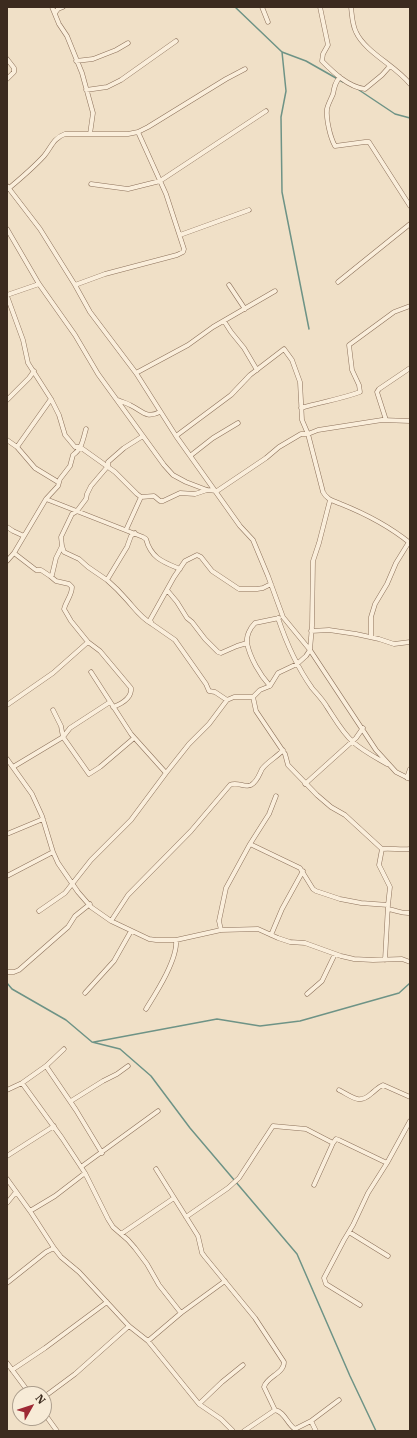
<!DOCTYPE html>
<style>
body{margin:0}
#map{position:relative;width:417px;height:1438px;overflow:hidden;background:#f0e0c7;font-family:"IBM Plex Serif",serif}
canvas{display:block}
.frame{position:absolute;inset:0;border:8px solid #3c2b1f;pointer-events:none}
.north{position:absolute;left:12px;top:1386px;width:40px;height:40px;box-sizing:border-box;background:#f7ebd7;border:1px solid #ac9e8d;border-radius:50%;rotate:51deg;font-size:11px;font-weight:700;line-height:16px;text-align:center;color:#3c2b1f}
.north::after{content:'';display:block;margin:auto;width:14px;height:18px;background:#9e2935;clip-path:polygon(50% 0,100% 100%,50% 72%,0 100%)}
</style>
<div id="map">
<canvas width="417" height="1438"></canvas>
<div class="frame"></div>
<div class="north">N</div>
</div>
<script>
const g = document.querySelector('canvas').getContext('2d');
g.lineJoin = 'round';
function stroke(path, color, width, dash) { g.strokeStyle = color; g.lineWidth = width; g.lineCap = dash ? 'butt' : 'round'; g.setLineDash(dash || []); g.stroke(path); }
const stream = new Path2D(`
 M235 7 282 52 306 61 343 82
 M282 52 286 91 281 117 282 192 309 329
 M359 90 395 114 410 118
 M7 983 12 989 66 1020 92 1042 120 1049 151 1076 190 1128 297 1254 350 1376 376 1431
 M94 1042 217 1019 260 1026 300 1021 399 993 410 983`);
const street = new Path2D(`
 M52 7 59 24 67 36 82 73 93 113 90 134
 M262 7 268 22
 M320 7 328 45 323 54 322 61C333 72 348 87 365 89L382 75 390 66
 M351 7C352 15 352 24 356 32 365 52 396 66 410 84
 M55 13 58 9 63 7
 M7 59 14 68V72L7 79
 M76 61 93 59 116 50 128 43
 M340 77C335 82 334 88 333 94 331 99 328 104 327 109 326 119 330 137 335 146L365 142H369L410 206
 M86 90 107 87 121 80 176 41
 M91 184 128 189 160 181 266 111
 M7 186 40 229 75 285 90 312 136 373 176 436 240 526 253 540 268 576 283 617 310 650 376 750 396 772 410 779
 M8 189C20 179 33 168 44 156 51 148 53 138 65 134H128L138 132 148 127 226 79 245 69
 M7 229 39 284 75 335 98 374 164 465 173 475 186 482 207 490 217 491 266 458 279 447 301 434H308L318 430 382 420 410 421
 M180 235 249 210
 M338 282 410 224
 M75 285 105 274 177 255 183 252 184 249 166 194 138 132
 M229 285 245 309
 M7 295 39 284
 M7 296 23 340 28 363 51 399 59 415 65 435 75 447H80L115 472 137 494 141 497 154 496 160 501H163L180 493 195 494 207 490
 M224 321 231 332 244 348 257 370
 M136 373 188 345 213 327 275 291
 M7 400 29 378 34 371
 M118 400C122 402 127 403 130 405 143 411 145 419 160 412
 M301 408C321 402 341 399 360 392L359 385 352 370 349 345 394 312 410 306
 M386 420 377 392 379 389 410 368
 M176 436 231 395 250 375 284 349 292 360 300 382 302 420 308 434 323 492C327 500 334 501 341 504 366 514 389 526 410 543
 M7 440 17 447 35 468 58 482
 M17 447 51 399
 M190 456 213 438 238 423
 M46 499 143 537 146 539C151 558 163 562 180 569
 M7 527 13 531 24 536
 M126 530 141 497
 M135 533 131 536 127 547 107 580C114 586 121 593 127 600 135 609 141 618 152 624
 M62 546 64 552 79 559 88 567 107 580
 M14 553 36 570H41L50 576 52 575 56 558 62 546 61 537 72 514 77 511 86 499 87 494 91 486 108 466V462L124 448 143 436
 M7 561 14 553 46 499 58 486 60 479 70 466 73 455C82 449 83 439 86 429
 M50 576 56 581 69 584 72 587C72 595 66 601 64 609L71 621 88 642 100 651 131 688C132 698 121 704 113 707
 M167 590 177 602 187 618 192 622 205 639 218 652 221 653 237 646 247 643
 M278 618C286 642 297 667 312 688 317 694 323 700 327 707 335 719 342 732 353 742 363 751 375 757 387 764
 M311 631 329 630 356 634 379 639 394 644 410 642
 M371 637V617L375 604 387 584 396 563 409 542
 M91 672 131 734 166 773
 M270 686C260 675 250 658 247 643 246 636 250 628 255 623L279 618
 M253 697 256 711 285 754 288 765 317 795 331 807 345 815 382 849C391 848 400 850 410 849
 M227 700 215 692 209 691 206 684 175 640 152 624 150 620 174 577 185 561 197 555 201 557 212 571 239 589H257L263 588 271 584
 M7 705 53 673 88 642
 M53 710 61 726 63 737 89 774 100 767 134 738
 M7 759 32 794 42 816 53 852 58 863 78 892 91 907 111 921 149 939 156 940H176L221 930 258 929 278 938 290 942 305 943 341 956 354 959 373 960 402 959 410 962
 M13 767 63 737 70 728 110 702
 M407 778 410 769
 M305 784 356 738 363 728
 M7 834 43 819
 M250 844 300 868 313 889 316 891 340 899 361 903 388 905 390 887 379 865 382 849
 M7 876 53 852
 M388 909C396 910 402 914 410 913
 M39 911 65 893 91 860 131 820 166 773 189 744 209 724 227 700 234 697H253L260 690 270 686 278 673 297 664 306 656 310 650 312 626 313 561 319 543 330 500
 M111 921 128 895 191 831 230 785C237 781 244 788 251 785 257 782 259 775 262 769 267 762 277 757 283 750
 M221 930 219 921 226 888 250 844 269 814 276 796
 M271 935 282 909 303 871
 M385 960 388 905
 M7 972H14L19 970 68 927 75 916 90 904
 M85 993 114 961 131 931
 M307 994 322 981 335 954
 M146 1009C156 993 178 959 176 940
 M46 1066 76 1110 102 1153
 M22 1083 62 1138 85 1173 108 1219 113 1227 128 1240 135 1248 147 1264 159 1285 181 1313
 M7 1090 22 1083 46 1066 64 1049
 M339 1090C353 1097 359 1105 372 1093 376 1090 378 1087 383 1085L410 1097
 M71 1101 103 1081 117 1074 128 1066
 M7 1156 54 1126
 M81 1167 158 1111
 M156 1169 198 1236 202 1253 205 1257 255 1318 284 1362C284 1374 267 1376 264 1387L275 1410C285 1412 287 1424 295 1429L311 1421 339 1400
 M7 1179 30 1211 54 1248 61 1257 79 1272 129 1326 148 1341 199 1404 221 1419 233 1431
 M314 1185 333 1143
 M7 1203 16 1192
 M30 1211 55 1196 85 1173
 M186 1217 228 1188 239 1178 273 1126 306 1129 333 1143 336 1139 339 1140 387 1163
 M349 1232 388 1256
 M121 1234 174 1198
 M7 1283 46 1252 54 1248
 M360 1305 326 1284 324 1278 344 1240 353 1225 368 1193 387 1163 410 1121
 M148 1341 181 1313 225 1281
 M7 1363 30 1394
 M12 1370 45 1348 107 1302
 M44 1397 75 1374 129 1326
 M199 1404 222 1382 243 1365
 M44 1413 57 1431
 M311 1421 316 1431
 M244 1431 275 1410`);
stroke(stream, '#6e9386', 1.5);
stroke(street, '#8c715b', 5);
stroke(street, '#faeedb', 4);
</script>
